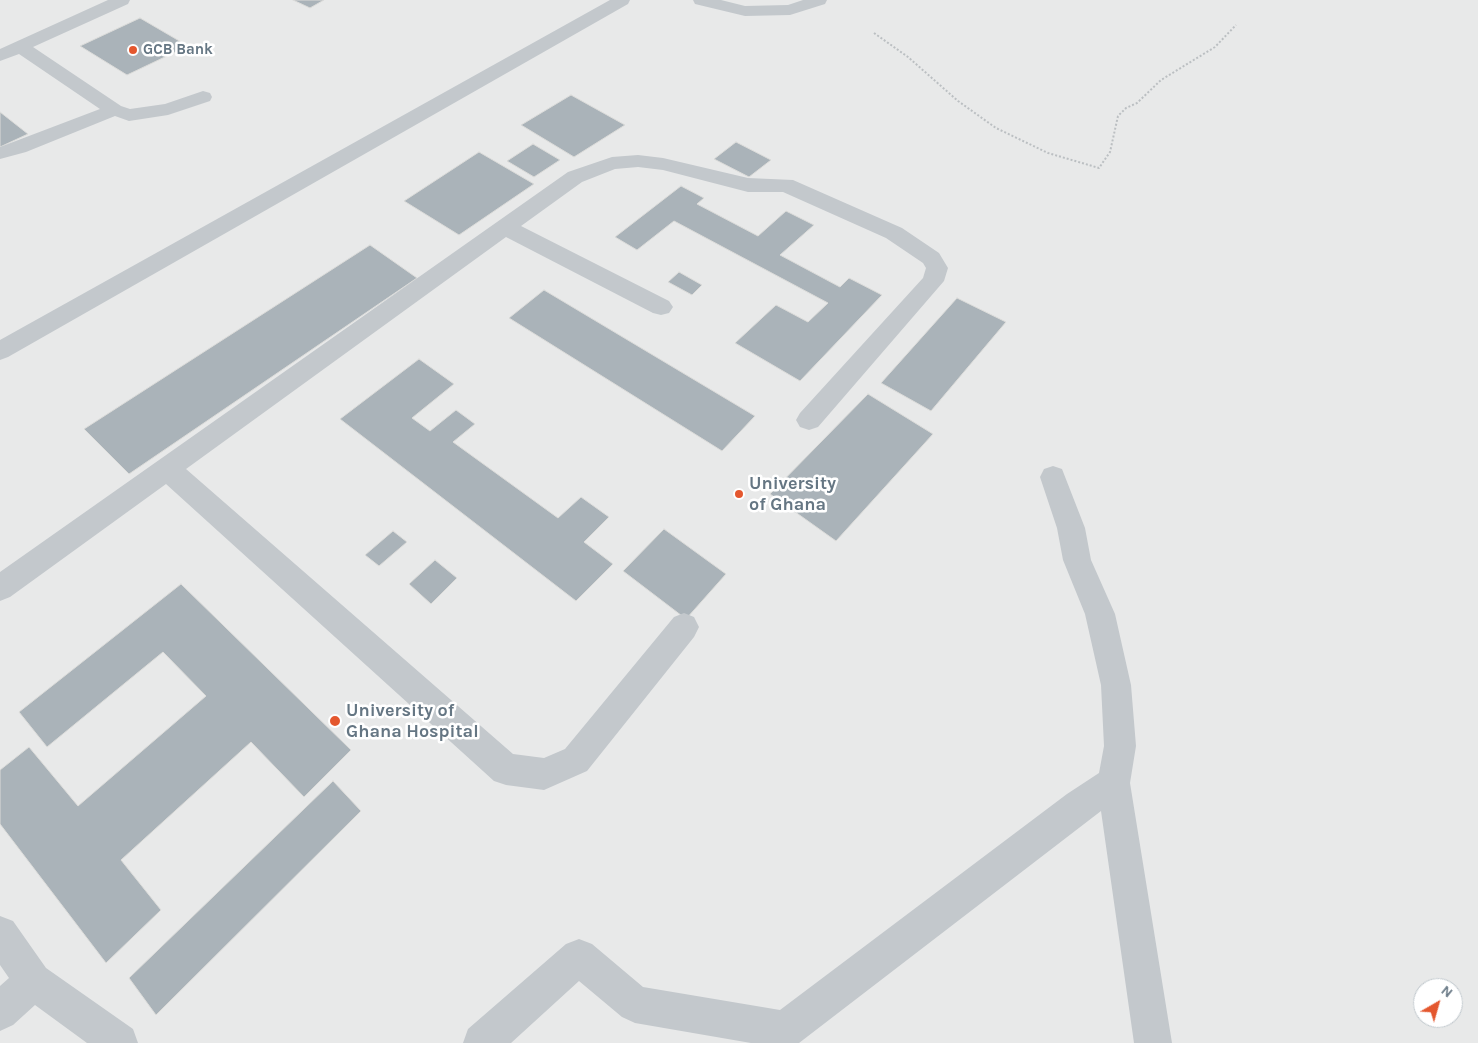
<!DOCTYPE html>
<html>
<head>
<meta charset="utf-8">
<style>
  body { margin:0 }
  #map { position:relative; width:1478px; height:1043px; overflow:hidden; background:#fafaf8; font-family:Karla,sans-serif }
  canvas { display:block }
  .north { position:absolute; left:1413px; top:978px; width:50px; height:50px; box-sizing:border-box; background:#fff; border:1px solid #c1c8cd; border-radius:50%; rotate:38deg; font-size:14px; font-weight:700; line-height:20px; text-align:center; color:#657683 }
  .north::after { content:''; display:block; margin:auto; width:18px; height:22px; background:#e4572e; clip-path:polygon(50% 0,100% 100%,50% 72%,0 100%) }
</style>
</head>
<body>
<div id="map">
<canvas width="1478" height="1043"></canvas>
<div class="north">N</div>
</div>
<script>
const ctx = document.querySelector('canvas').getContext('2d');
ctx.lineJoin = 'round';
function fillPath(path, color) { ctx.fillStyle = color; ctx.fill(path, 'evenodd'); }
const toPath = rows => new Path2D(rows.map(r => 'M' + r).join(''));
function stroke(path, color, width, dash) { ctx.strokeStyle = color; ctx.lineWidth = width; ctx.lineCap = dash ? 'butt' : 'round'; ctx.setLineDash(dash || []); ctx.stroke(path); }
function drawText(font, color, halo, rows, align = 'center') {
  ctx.font = font + ' Karla,sans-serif'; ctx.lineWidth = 5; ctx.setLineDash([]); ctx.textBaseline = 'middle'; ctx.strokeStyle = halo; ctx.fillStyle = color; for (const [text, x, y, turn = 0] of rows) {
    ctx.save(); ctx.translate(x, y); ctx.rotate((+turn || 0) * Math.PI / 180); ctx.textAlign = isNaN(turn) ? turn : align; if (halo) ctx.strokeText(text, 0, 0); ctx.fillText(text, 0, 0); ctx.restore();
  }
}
const built = toPath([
  [0,0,1478,0,1478,1043,0,1043],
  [1423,988,1453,988,1453,1018,1423,1018]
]);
const building = toPath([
  [293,0,324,0,310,8,293,0],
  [140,18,188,46,127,75,80,46,140,18],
  [571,95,625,125,574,157,521,125,571,95],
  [0,112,28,134,0,147,0,112],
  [736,142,771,160,749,177,714,159,736,142],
  [533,144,560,160,534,177,507,161,533,144],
  [479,152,534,184,459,235,404,201,479,152],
  [681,186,704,198,697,204,758,236,786,211,814,225,780,255,840,287,849,278,882,295,800,381,735,343,776,305,808,322,828,303,674,221,637,250,615,237,681,186],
  [370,245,417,278,129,474,84,429,370,245],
  [679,272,702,285,692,295,668,282,679,272],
  [544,290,755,416,722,451,509,318,544,290],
  [957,298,1006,322,931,411,881,383,957,298],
  [419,359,454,384,412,418,430,431,456,410,475,424,453,442,558,518,581,497,609,517,584,542,613,564,576,601,340,419,419,359],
  [868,394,933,434,836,541,770,494,868,394],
  [664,529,726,574,686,619,623,571,664,529],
  [393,531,407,542,379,566,365,555,393,531],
  [435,560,457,578,431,604,409,584,435,560],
  [181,584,351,750,304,797,251,742,121,860,161,910,106,963,0,824,0,770,29,747,78,806,206,696,163,652,47,747,19,712,181,584],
  [333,781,361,811,156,1015,129,978,333,781]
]);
const path = toPath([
  [874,33,908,57,958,101,996,128,1048,153,1099,168,1110,152,1118,116,1126,108,1137,103,1161,80,1215,47,1236,25]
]);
const minor = toPath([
  [108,0,130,0,128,4,33,47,121,106,130,109,165,104,203,91,210,93,212,97,210,101,168,115,129,121,115,116,26,152,0,159,0,147,100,109,19,54,0,61,0,49,108,0],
  [610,0,630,0,628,4,8,357,0,360,0,340,610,0],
  [693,0,721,0,745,6,788,5,803,0,827,0,825,4,790,15,745,16,695,4,693,0],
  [638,155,663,158,748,178,793,180,902,228,939,253,948,268,944,281,818,427,809,430,800,427,796,420,800,413,923,278,926,268,923,263,886,238,783,192,748,192,663,170,638,167,615,169,582,182,521,226,669,301,673,307,669,313,661,315,653,313,506,237,186,469,513,754,544,758,565,749,674,617,684,613,694,617,699,627,694,637,587,771,544,790,506,785,494,781,166,484,10,597,0,601,0,572,568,172,612,157,638,155],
  [1053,466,1062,469,1085,528,1091,560,1115,614,1131,685,1136,746,1130,783,1172,1043,1134,1043,1101,811,799,1043,751,1043,635,1023,622,1017,579,981,511,1043,463,1043,468,1029,566,944,579,939,592,944,643,987,780,1010,1067,794,1099,773,1104,746,1101,685,1085,614,1063,560,1057,528,1040,477,1044,469,1053,466],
  [0,916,13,921,46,968,133,1029,138,1043,87,1043,35,1005,13,1025,0,1031,0,986,9,978,0,965,0,916]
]);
const markers = [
  [133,50,5,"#e4572e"],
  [739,494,5,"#e4572e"],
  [335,721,6,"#e4572e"]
];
const farPoinames = [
  ["GCB Bank",143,50]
];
const poiNames = [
  ["University",749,484],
  ["of Ghana",749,505],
  ["University of",346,711],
  ["Ghana Hospital",346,732]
];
fillPath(built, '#e8e9e9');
fillPath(building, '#aab3b9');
stroke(building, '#dcdcda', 1);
stroke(path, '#bbbfc2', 2, [2, 2]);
fillPath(minor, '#c3c8cc');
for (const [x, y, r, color] of markers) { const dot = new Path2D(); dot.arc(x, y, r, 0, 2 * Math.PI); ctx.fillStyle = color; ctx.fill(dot); stroke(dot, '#fff', 2); }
drawText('bold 15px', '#657683', '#fff', farPoinames, 'left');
drawText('bold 18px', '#657683', '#fff', poiNames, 'left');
</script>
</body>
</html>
